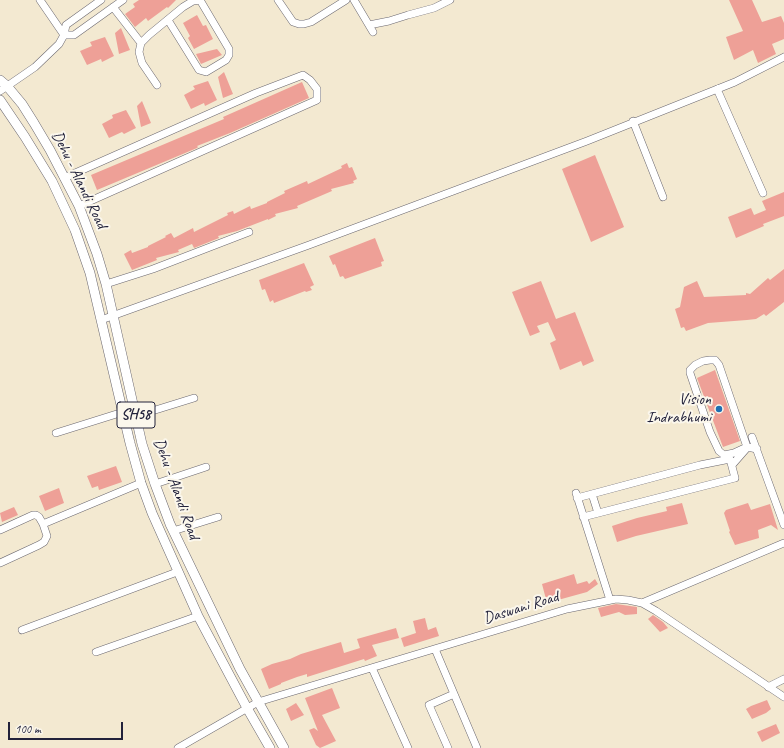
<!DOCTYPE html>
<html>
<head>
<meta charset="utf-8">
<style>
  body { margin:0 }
  #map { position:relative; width:784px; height:748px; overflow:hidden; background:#f3e9d1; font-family:Caveat,sans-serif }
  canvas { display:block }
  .scale { position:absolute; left:8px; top:722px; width:115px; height:18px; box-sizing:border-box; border:2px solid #22223b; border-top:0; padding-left:5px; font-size:12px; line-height:14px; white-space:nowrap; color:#22223b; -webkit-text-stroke:3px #fbf7ec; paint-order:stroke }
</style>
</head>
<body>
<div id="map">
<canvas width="784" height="748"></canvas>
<div class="scale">100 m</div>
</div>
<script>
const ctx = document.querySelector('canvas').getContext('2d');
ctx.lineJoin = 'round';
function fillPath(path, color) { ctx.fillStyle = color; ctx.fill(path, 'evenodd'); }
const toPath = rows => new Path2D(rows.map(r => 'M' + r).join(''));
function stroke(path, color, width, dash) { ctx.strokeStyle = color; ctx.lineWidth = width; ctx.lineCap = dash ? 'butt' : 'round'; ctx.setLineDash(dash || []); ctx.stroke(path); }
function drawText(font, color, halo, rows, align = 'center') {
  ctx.font = font + ' Caveat,sans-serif'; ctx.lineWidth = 4; ctx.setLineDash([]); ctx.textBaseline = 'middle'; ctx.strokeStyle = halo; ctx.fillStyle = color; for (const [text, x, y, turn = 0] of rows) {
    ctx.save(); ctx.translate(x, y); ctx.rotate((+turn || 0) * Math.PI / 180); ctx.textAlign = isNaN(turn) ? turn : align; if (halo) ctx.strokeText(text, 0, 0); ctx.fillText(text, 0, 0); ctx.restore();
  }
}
const building = toPath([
  [139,0,176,0,168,8,167,7,148,21,146,18,135,27,125,14,135,7,133,4],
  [729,0,752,0,762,22,781,16,784,23,784,39,772,44,776,54,758,63,753,50,734,60,726,37,743,31],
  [197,15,203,26,206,25,213,39,194,49,188,38,190,36,183,23],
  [121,28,130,50,119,54,115,33],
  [105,37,114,56,102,62,101,59,87,65,80,51,92,46,90,42],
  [217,49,222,55,201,64,196,54],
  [224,72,233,94,223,98,218,77],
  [208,81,217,100,205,106,204,103,191,109,184,95,195,89,193,86],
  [302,82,309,98,230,133,197,146,198,147,197,148,97,190,91,175,224,119,223,117],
  [142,101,151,123,141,127,137,106],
  [126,110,136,128,124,134,122,132,109,138,102,124,113,118,112,115],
  [595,155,624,227,591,242,562,169],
  [347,163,349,168,352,167,357,179,353,181,354,183,331,189,332,191,297,206,298,208,275,214,276,216,268,220,268,219,237,231,218,236,219,238,194,248,192,244,178,250,179,252,156,258,157,260,132,270,124,254,131,250,132,253,148,247,148,246,166,237,165,236,171,233,174,238,193,228,194,232,228,215,227,213,233,211,234,214,250,206,251,209,267,203,267,202,285,193,284,191,307,181,308,184,342,168,341,166],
  [784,192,784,216,763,224,764,226,736,238,728,217,751,208,754,215,766,210,762,201],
  [375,238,384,261,381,262,382,266,345,279,343,276,340,277,335,264,333,265,329,256],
  [304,263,314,285,310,287,312,290,306,292,305,291,274,303,273,300,270,302,265,289,262,290,259,280],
  [784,269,784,302,766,316,764,314,756,319,747,320,708,323,686,331,684,327,681,328,675,309,680,307,684,287,697,281,704,297,746,295,746,293,750,294,768,278,770,280],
  [541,281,556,319,575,312,594,361,583,366,581,361,560,370,550,343,556,340,548,322,537,326,540,332,530,336,512,292],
  [715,370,740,441,723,447,697,378],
  [116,466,122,482,99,490,98,486,92,488,87,476],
  [59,488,64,503,45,511,39,496],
  [682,503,688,524,636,536,617,542,612,526,637,518,667,511,666,507],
  [748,503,751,510,770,504,778,530,771,525,758,530,759,538,735,545,729,532,730,531,724,513,726,510],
  [14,507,18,515,2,522,0,513],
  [574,574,577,584,587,581,589,584,595,579,598,584,587,592,547,603,542,584],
  [616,604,637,607,637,614,625,615,619,612,601,617,598,608],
  [653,615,663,622,668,628,660,632,648,619],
  [425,618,428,630,436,627,439,636,404,647,401,638,416,633,413,621],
  [396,628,399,638,372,645,377,656,365,661,364,659,307,677,307,674,297,677,281,683,281,684,269,689,261,669,272,664,290,659,301,654,341,642,344,653,360,648,357,639],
  [332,688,340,708,322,715,336,741,320,748,316,745,309,730,314,728,318,731,305,698],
  [767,700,771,709,766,713,752,719,746,709,751,706],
  [296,703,304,715,291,721,286,709],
  [776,724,780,733,762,742,757,732]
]);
const minor = toPath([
  [40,0,64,35],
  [278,0,293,22,299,24,304,24,311,22,346,0],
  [354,0,373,32],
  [113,7,141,43],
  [369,25,389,21,408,15,434,8,450,0],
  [64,35,74,35,123,0],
  [157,85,142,63,139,52,141,43,149,35,183,7,193,1,200,0,229,49,229,55,226,60,206,72,199,70,168,20],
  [717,89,763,193],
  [0,91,35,67,59,44,64,35,66,25,101,0],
  [633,121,663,197],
  [64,178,256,93,303,75,310,80,317,89,317,100,79,206],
  [106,284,153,269,249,232],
  [101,320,309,245,587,141,735,82,784,57],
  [136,416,194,398],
  [56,433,123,412],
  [752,437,784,525],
  [747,447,719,365,715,360,710,360,703,361,695,365,690,370,690,373,710,432,719,451,724,455,734,453,747,447,757,449],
  [732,465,746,449],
  [155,484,206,467],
  [576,493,610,600],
  [592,494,598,513],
  [577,498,700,465,730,459,735,478,583,517],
  [43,524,141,483],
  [0,530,33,515,36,515,39,517,43,524,47,536,44,542,39,545,0,563],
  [173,531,218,517],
  [642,603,784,543],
  [22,630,177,572],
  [435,649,477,748],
  [96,652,198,616],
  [372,668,408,748],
  [768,687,784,679],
  [178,748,258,702,567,609,616,599,628,600,642,603,656,611,784,697],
  [448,748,429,705,454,694]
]);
const major = toPath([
  [0,80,7,86,22,104,34,123,50,150,79,206,97,254,106,284,142,444,155,484,170,524,240,669,284,748],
  [0,100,25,137,52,181,75,230,90,273,130,443,141,483,152,513,198,616,247,708,270,748]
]);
const markers = [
  [719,409,4,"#1f6fb2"]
];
const shields = [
  [136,415,38]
];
const shieldNames = [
  ["SH58",136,415]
];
const streetNames = [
  ["Dehu - Alandi Road",79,180,64],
  ["Dehu - Alandi Road",176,489,70],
  ["Daswani Road",521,608,-17]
];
const poiNames = [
  ["Vision",711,400],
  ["Indrabhumi",711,418]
];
fillPath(building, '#eea097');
stroke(minor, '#6b6870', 8);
stroke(major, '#6b6870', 10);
stroke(minor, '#fff', 7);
stroke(major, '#fff', 9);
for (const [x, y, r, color] of markers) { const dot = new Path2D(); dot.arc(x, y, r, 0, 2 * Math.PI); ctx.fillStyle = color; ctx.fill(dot); stroke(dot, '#fbf7ec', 1.5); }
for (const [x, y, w] of shields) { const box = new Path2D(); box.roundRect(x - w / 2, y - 13, w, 26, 3); ctx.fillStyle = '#fbf7ec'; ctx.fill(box); stroke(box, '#22223b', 1); }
drawText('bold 15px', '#22223b', null, shieldNames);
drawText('16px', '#22223b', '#fbf7ec', streetNames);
drawText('16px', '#22223b', '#fbf7ec', poiNames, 'right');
</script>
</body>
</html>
